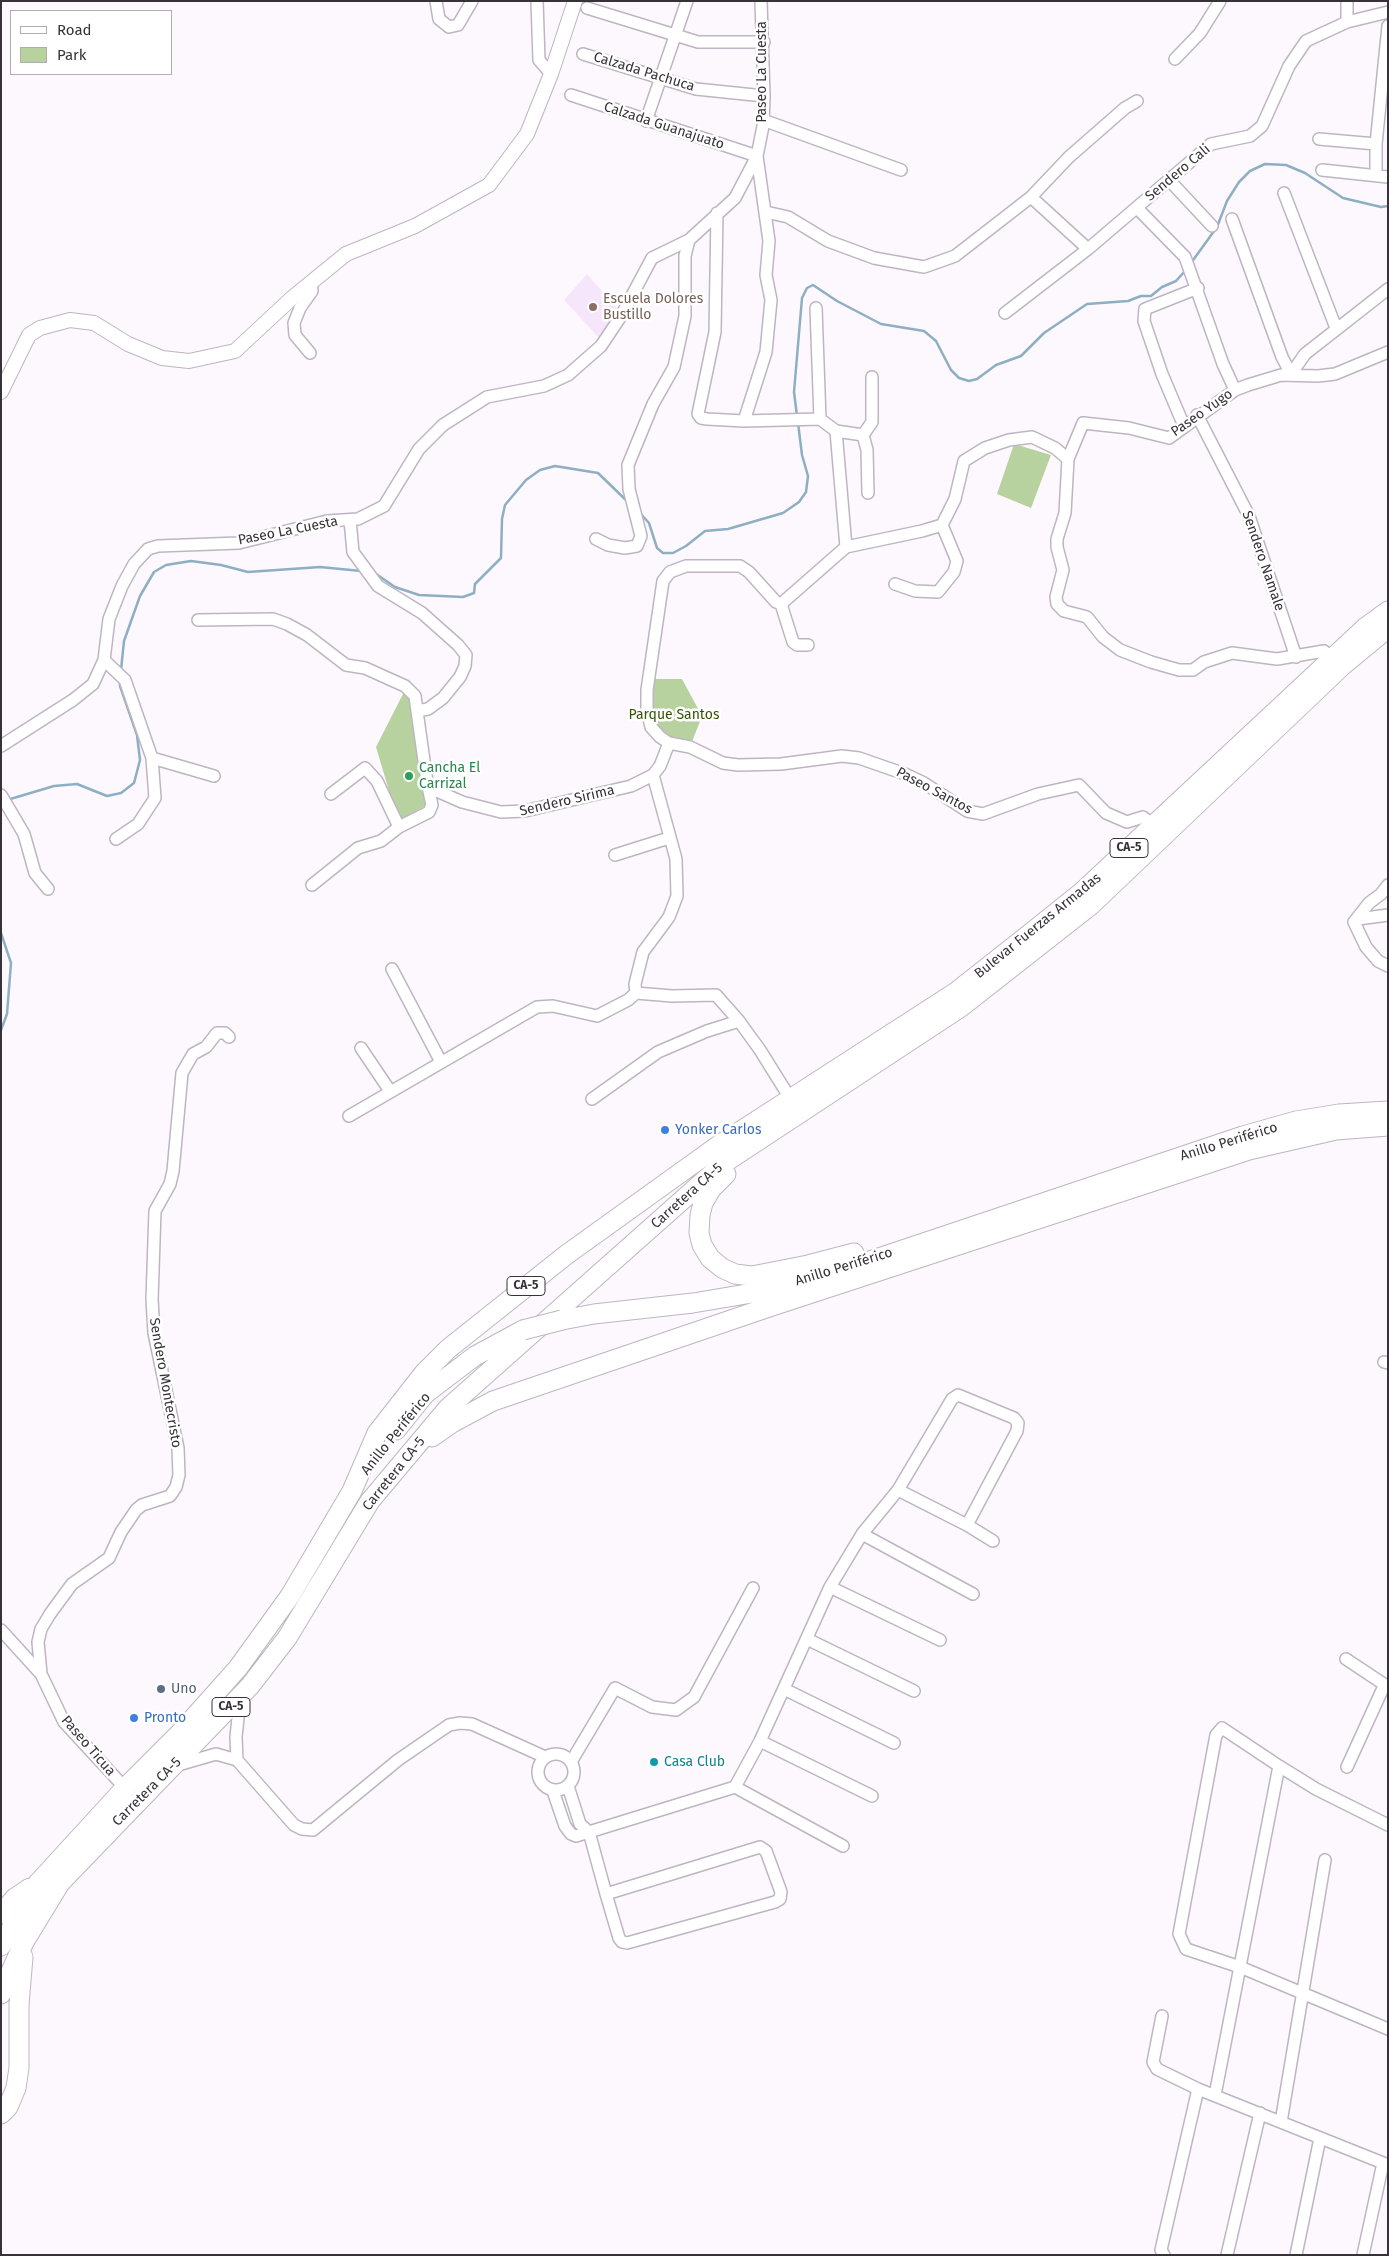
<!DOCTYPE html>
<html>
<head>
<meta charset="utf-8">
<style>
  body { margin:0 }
  #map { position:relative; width:1389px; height:2256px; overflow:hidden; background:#fcf8fd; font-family:"Fira Sans",sans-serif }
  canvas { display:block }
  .frame { position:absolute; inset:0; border:2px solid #363238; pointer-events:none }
  .legend { position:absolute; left:10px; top:10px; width:162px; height:65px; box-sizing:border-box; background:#fff; border:1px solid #afadaf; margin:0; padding:6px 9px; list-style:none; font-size:15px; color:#363238 }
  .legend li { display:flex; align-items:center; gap:10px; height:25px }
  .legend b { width:25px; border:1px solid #afadaf }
</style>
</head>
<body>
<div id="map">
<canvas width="1389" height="2256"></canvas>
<div class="frame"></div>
<ul class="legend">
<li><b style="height:6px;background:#fff"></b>Road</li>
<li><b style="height:14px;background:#b8d29f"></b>Park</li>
</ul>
</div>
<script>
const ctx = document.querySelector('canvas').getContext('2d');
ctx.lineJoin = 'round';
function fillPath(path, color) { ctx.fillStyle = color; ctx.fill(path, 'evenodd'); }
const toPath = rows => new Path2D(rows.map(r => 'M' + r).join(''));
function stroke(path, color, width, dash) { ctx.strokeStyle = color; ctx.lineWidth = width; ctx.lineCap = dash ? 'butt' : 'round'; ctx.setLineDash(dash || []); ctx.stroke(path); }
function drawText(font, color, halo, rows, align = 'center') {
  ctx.font = font + ' "Fira Sans",sans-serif'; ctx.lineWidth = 5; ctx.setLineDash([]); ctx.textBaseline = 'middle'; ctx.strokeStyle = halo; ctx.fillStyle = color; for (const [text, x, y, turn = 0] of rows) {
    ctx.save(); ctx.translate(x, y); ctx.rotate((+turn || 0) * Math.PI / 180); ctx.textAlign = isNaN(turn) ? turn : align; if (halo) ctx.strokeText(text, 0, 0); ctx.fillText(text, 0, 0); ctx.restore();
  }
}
const built = toPath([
  [587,274,622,314,600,339,564,300]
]);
const green = toPath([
  [1014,444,1051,455,1031,508,997,494],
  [649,679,682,679,702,716,690,747,681,747,651,727],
  [404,692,410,700,432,802,398,821,376,747]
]);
const stream = toPath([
  [1191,263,1217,227,1227,201,1239,182,1250,171,1265,164,1286,165,1305,173,1343,198,1381,207,1388,206],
  [797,416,794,392,802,298,807,288,813,285,837,301,881,324,924,331,936,341,951,370,959,378,969,381,977,379,996,365,1021,356,1044,333,1087,304,1128,301,1141,296,1151,296,1162,287,1176,281,1185,271],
  [639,512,649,523,657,548,663,553,673,553,686,546,705,531,728,529,783,513,799,502,806,492,808,476,802,455,798,423],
  [376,574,395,587,419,595,463,597,474,593,475,584,501,558,502,519,505,505,526,480,540,470,555,466,598,473,628,502],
  [121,670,124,641,140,596,154,572,166,565,191,561,221,565,248,572,320,567,361,571],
  [7,800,54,786,77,784,107,796,121,793,134,783,140,760,137,735,120,686,120,680],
  [1,933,11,963,7,1014,1,1030]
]);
const minor = toPath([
  [436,1,439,19,449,27,458,25,472,1],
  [537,1,539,60,551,74],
  [587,8,698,42,764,42],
  [1347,22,1347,1],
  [583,54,696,89,764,96],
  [1175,59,1200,33,1220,1],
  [571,95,757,156],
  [763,120,901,170],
  [646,121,687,1],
  [1319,139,1376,144],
  [1322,170,1388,177],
  [1376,176,1376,144,1388,26],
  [1170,181,1212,226],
  [1284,193,1336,328],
  [1031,197,1088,249],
  [1137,208,1185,257,1223,364,1235,390],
  [766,212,788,217,828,241,874,258,924,267,955,256,1031,197,1069,157,1125,108,1137,101],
  [717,213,715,332,698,414,701,418,707,419,744,421,820,419,836,431,846,547],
  [1232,219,1282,357,1291,374,1305,354,1388,289],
  [816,308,820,419],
  [1005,313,1088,249,1211,144,1250,136,1262,126,1289,66,1306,41,1347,22,1388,12],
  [310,353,295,335,294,323,300,308,312,291,311,282],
  [1197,415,1249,516,1296,657],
  [744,421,766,352,771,300,766,275,769,241,757,156],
  [1184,426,1162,374,1144,321,1145,309,1198,288],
  [836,431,863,435,867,450,868,493],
  [863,435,872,422,872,377],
  [1068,459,1055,448,1032,437,1009,440,985,448,964,461,955,499,942,525,922,531,846,547,781,604,776,602,749,572,740,566,686,566,670,572,663,581,647,690,647,710,651,727,660,737,669,743,690,747,723,763,738,765,781,764,842,756,859,758,905,774,924,783,967,811,983,814,1038,794,1079,785,1106,813,1127,822,1143,817,1153,825],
  [350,520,353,552,378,586,422,613,458,645,466,655,465,666,460,677,443,698,428,709,417,711,427,782,437,791,462,802,501,812,525,811,631,786,653,775,660,766,669,743],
  [596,539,608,545,625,548,637,546,641,536,629,489,628,465,653,404,674,367,685,316,685,256,689,240],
  [895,584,915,591,938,592,954,572,957,561,942,525],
  [781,604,793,642,797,645,808,645],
  [198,620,273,619,287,624,307,635,346,665,365,668,405,686,415,696,417,711],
  [1333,658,1324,651,1277,659,1232,653,1204,662,1193,670,1179,670,1151,662,1120,650,1103,637,1087,617,1064,611,1057,604,1056,597,1063,570,1057,547,1057,539,1065,513,1068,459,1083,423,1129,428,1169,438,1235,390,1248,385,1281,375,1318,376,1335,374,1388,352],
  [104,660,125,680,152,758,155,798,138,824,116,839],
  [1,746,73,700,93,684,104,660,109,619,122,586,134,564,148,549,158,546,239,543,327,521,358,519,384,506,419,449,443,425,487,397,544,386,568,375,601,346,621,316,652,258,689,240,735,198,757,156,763,126,764,96,761,1],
  [152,758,214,776],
  [331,794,365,768,377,781,399,827,429,812,432,805,427,782],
  [1,795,24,834,35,873,48,889],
  [615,855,669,838],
  [312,885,358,848,381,841,399,827],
  [1354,922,1366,947,1378,961,1388,966],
  [1354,922,1369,903,1381,894,1388,885],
  [1354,922,1358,919,1388,915],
  [392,969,441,1062],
  [636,993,635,984,643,952,669,917,677,896,676,859,653,775],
  [636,993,672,996,716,995,739,1021,760,1050,790,1098],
  [361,1048,390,1091],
  [592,1099,658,1052,707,1031,739,1021],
  [349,1116,537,1007,553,1006,597,1016,628,1000,636,993],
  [1384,1362,1388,1363],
  [898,1490,967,1525,993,1541],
  [862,1534,973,1594],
  [830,1587,940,1640],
  [1,1630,41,1674,64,1722,125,1788],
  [807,1639,914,1691],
  [1346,1659,1388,1687],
  [41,1674,38,1642,41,1629,50,1614,72,1584,109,1558,121,1532,136,1510,142,1505,170,1496,176,1487,179,1475,178,1448,154,1333,152,1299,155,1211,170,1184,173,1171,182,1073,193,1054,206,1047,217,1033,225,1033,229,1037],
  [784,1689,894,1743],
  [760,1741,872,1796],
  '538 1772a18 18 0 1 1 36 0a18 18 0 1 1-36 0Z',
  [237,1760,236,1737,240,1698],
  [571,1762,615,1688,652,1707,676,1710,694,1697,753,1588],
  [178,1765,216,1754,237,1760,294,1825,302,1829,313,1830,398,1760,449,1725,460,1723,472,1724,545,1757],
  [1279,1766,1222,1728,1216,1735,1179,1934,1186,1949,1240,1967,1388,2029],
  [1347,1767,1384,1686],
  [568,1786,580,1824,589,1832,606,1894,619,1938,622,1942,627,1943,775,1902,780,1899,781,1892,766,1851,760,1847,606,1894],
  [735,1787,843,1846],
  [553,1791,565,1826,571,1834,576,1836,735,1787,760,1741,830,1587,862,1534,898,1490,952,1399,958,1395,1014,1418,1018,1423,1017,1431,967,1525],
  [1162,2016,1153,2062,1157,2069,1198,2089,1388,2165],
  [1215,2095,1279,1766,1316,1789,1388,1825],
  [1281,2122,1325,1860],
  [1164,2255,1161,2250,1198,2089],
  [1227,2255,1260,2113],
  [1296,2255,1320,2138],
  [1363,2255,1383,2163]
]);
const tertiary = toPath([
  [1,392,29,335,40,328,70,320,94,323,128,344,162,358,189,361,235,351,292,298,346,254,415,226,489,185,527,134,551,74,575,1]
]);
const trunk = toPath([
  [726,1174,711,1189,703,1203,700,1215,699,1233,702,1245,710,1258,722,1268,735,1274,752,1276,808,1265,854,1253],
  [562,1320,594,1314,693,1303,770,1290,831,1274,1243,1136,1296,1121,1339,1114,1388,1111],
  [396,1430,425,1394,475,1356,523,1330],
  [432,1437,452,1423,493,1401,772,1306,1249,1150,1336,1130,1388,1126],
  [1,1914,15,1898,30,1888],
  [1,1946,38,1883,125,1788,179,1734,238,1668,290,1596,352,1491,377,1433,424,1373,448,1349,566,1255,719,1145,956,992,1022,940,1082,892,1366,627,1388,611],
  [1,1994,24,1942,60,1883,250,1686,287,1638,370,1501,448,1408,724,1163,961,1007,1091,905,1342,666,1388,628],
  [1,2114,8,2107,16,2088,19,2068,19,2005,23,1957]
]);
const trunkBridge = toPath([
  [523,1330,562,1320]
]);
const markers = [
  [593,307,5,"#8d6e63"],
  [409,776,5,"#2e9e5b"],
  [665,1130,5,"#3f7fe0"],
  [161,1689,5,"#5c6f8a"],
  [134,1718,5,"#3f7fe0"],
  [654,1762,5,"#0f9aa8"]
];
const shields = [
  [1129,848,38],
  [526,1286,38],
  [231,1707,38]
];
const shieldNames = [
  ["CA-5",1129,848],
  ["CA-5",526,1286],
  ["CA-5",231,1707]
];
const streetNames = [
  ["Calzada Pachuca",644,72,17],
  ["Paseo La Cuesta",762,72,-90],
  ["Calzada Guanajuato",664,126,18],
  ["Sendero Cali",1178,173,-40],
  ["Paseo Yugo",1202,413,-35],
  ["Paseo La Cuesta",288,531,-11],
  ["Sendero Namale",1263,561,71],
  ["Paseo Santos",934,791,28],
  ["Sendero Sirima",567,801,-13],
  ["Bulevar Fuerzas Armadas",1038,926,-39],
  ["Anillo Periférico",1229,1142,-17],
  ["Carretera CA-5",687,1196,-42],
  ["Anillo Periférico",844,1267,-17],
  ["Sendero Montecristo",165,1383,80],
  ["Anillo Periférico",396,1434,-51],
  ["Carretera CA-5",394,1474,-51],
  ["Paseo Ticua",88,1746,49],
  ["Carretera CA-5",147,1792,-45]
];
const educationNames = [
  ["Escuela Dolores",603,299],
  ["Bustillo",603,315]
];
const parkNames = [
  ["Parque Santos",674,715]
];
const leisureNames = [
  ["Cancha El",419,768],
  ["Carrizal",419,784]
];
const shopNames = [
  ["Yonker Carlos",675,1130],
  ["Pronto",144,1718]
];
const serviceNames = [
  ["Uno",171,1689]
];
const cultureNames = [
  ["Casa Club",664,1762]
];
fillPath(built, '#f5e6fb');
fillPath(green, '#b8d29f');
stroke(stream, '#8eafc3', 2.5);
stroke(minor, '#beb5c2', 14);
stroke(tertiary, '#beb5c2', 16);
stroke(trunk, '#beb5c2', 21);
stroke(minor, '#fff', 11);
stroke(tertiary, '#fff', 14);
stroke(trunk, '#fff', 19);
stroke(trunkBridge, '#beb5c2', 21, []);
stroke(trunkBridge, '#fff', 19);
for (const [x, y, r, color] of markers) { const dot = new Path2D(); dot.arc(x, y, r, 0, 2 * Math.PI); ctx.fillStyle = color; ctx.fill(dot); stroke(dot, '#fff', 2); }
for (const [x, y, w] of shields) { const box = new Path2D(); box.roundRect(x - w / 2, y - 9.5, w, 19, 4); ctx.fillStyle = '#fff'; ctx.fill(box); stroke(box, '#363238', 1); }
drawText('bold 12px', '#363238', null, shieldNames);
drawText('14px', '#363238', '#fff', streetNames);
drawText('14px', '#785e54', '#fff', educationNames, 'left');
drawText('14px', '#355405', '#fff', parkNames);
drawText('14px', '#27864d', '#fff', leisureNames, 'left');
drawText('14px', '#366cbe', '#fff', shopNames, 'left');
drawText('14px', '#4e5e75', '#fff', serviceNames, 'left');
drawText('14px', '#0d838f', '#fff', cultureNames, 'left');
</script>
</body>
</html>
